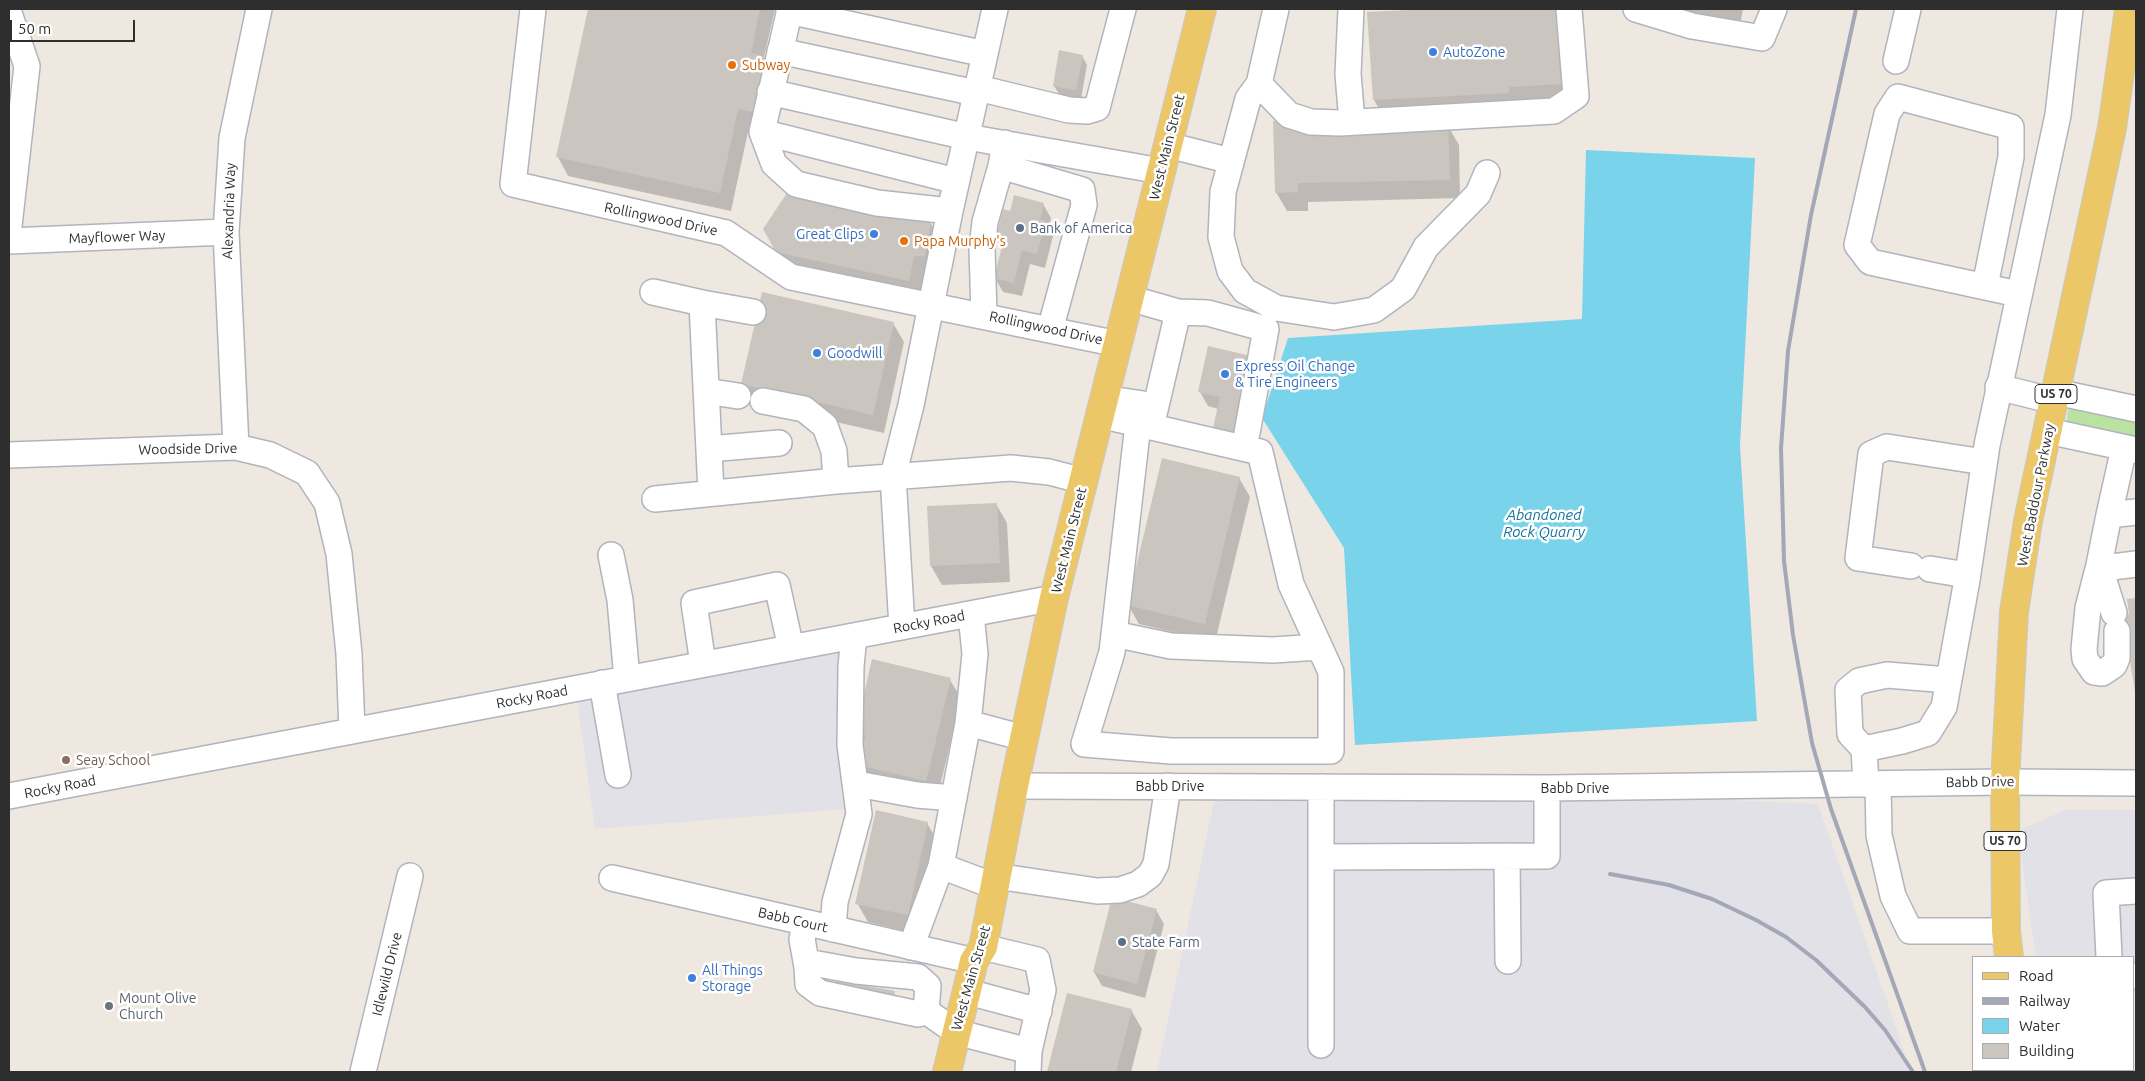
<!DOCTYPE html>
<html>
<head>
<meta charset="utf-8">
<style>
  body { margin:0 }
  #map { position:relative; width:2145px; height:1081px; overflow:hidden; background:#eee8e1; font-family:Ubuntu,sans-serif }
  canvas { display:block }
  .frame { position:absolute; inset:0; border:10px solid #2e2e2e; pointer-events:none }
  .legend { position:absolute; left:1972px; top:956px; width:162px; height:115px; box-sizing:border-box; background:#fff; border:1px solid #ababab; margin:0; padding:6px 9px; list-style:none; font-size:15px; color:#2e2e2e }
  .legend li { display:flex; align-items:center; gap:10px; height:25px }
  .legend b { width:25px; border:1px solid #ababab }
  .scale { position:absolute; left:10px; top:20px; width:125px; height:22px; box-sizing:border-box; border:2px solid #2e2e2e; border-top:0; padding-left:6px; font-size:15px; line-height:18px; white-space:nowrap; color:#2e2e2e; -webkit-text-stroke:4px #fff; paint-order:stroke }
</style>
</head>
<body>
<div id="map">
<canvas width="2145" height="1081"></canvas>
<div class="frame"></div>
<ul class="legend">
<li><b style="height:6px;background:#ecc768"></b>Road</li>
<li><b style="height:6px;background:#a3a7b7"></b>Railway</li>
<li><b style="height:14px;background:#79d3eb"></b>Water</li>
<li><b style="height:14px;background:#cac6bf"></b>Building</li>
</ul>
<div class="scale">50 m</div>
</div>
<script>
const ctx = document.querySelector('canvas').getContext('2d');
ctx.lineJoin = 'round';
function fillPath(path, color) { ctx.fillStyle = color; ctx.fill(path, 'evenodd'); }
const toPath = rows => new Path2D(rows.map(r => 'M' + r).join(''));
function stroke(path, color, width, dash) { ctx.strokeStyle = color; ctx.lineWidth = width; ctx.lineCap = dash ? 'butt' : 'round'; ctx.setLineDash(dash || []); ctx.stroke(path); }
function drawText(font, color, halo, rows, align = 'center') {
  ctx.font = font + ' Ubuntu,sans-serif'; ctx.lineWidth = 5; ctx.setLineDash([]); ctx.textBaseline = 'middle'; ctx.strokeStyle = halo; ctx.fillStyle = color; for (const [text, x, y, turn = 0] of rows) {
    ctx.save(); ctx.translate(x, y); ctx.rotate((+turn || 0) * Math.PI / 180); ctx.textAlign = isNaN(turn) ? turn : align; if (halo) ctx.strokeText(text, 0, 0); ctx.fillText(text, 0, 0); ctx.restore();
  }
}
const industrial = toPath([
  [843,652,846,809,595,829,577,700],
  [1617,795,1818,804,1896,1027,1910,1072,1157,1072,1214,801],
  [2065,810,2136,810,2136,1072,2052,1072,2051,1070,2134,1070,2134,957,2036,957,2020,848,2024,828]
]);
const green = toPath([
  [2083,407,2136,419,2136,440,2070,424,2067,421,2068,410]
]);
const water = toPath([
  [1586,150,1755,158,1740,446,1757,721,1355,745,1344,548,1262,418,1288,338,1582,319]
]);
const shadow = toPath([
  [589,9,775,9,764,57,775,77,764,130,749,127,731,211,568,176,558,157],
  [1451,9,1559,9,1571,102,1385,119,1374,100,1369,13],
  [1667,9,1743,9,1740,25],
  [1082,56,1087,65,1081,99,1060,95,1054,86],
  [1275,122,1448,126,1459,145,1460,198,1308,202,1308,211,1287,211,1276,192],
  [1043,204,1051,218,1049,229,1053,236,1045,268,1030,264,1022,296,1003,292,995,278,1002,250,996,240,1011,212],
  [930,222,941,241,920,299,789,270,775,248],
  [893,323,904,342,884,433,753,403,742,384],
  [1250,357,1241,450,1218,409,1208,406,1200,392],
  [1239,478,1250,497,1215,642,1139,624,1128,605],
  [996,504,1007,523,1010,582,942,585,931,566],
  [2136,599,2136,692,2129,643,2132,642,2131,627,2126,628,2107,615,2131,623,2129,600],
  [950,680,961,698,937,799,871,783,860,764,864,747,856,732],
  [927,823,938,842,918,934,868,922,857,903],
  [1156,910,1164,924,1145,998,1102,986,1094,972],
  [1068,994,1131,1010,1142,1029,1131,1072,1049,1072]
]);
const building = toPath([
  [588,9,760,9,751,53,765,57,754,112,738,109,720,193,556,157],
  [1429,9,1557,9,1561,84,1509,87,1509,93,1373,100,1367,12],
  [1059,50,1083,55,1076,90,1053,86],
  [1296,120,1448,125,1450,180,1298,183,1298,192,1275,193,1273,121],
  [787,193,931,221,925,256,914,256,909,281,776,252,763,229],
  [1014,195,1044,203,1040,219,1046,221,1037,254,1022,250,1014,283,994,278,1003,242,995,240,1003,209,1010,211],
  [762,292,894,322,873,415,741,384],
  [1208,346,1251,356,1233,437,1212,432,1220,397,1198,392],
  [1162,458,1240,477,1205,624,1127,605],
  [997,503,1000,563,930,566,927,506],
  [2136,598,2136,692,2135,692,2127,642,2131,641,2128,623,2108,632,2106,614,2129,614,2127,599],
  [872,659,951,678,926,781,859,765,866,735,855,733],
  [876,810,928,822,908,915,855,904],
  [1112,897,1157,909,1137,984,1093,972],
  [836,980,895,991,893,1004,834,993],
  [1067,993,1132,1009,1116,1072,1047,1072]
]);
const minor = toPath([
  [533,9,513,184,726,233,791,277,1118,344],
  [790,9,762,132,774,164,796,184,877,203,950,211,995,9],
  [1276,9,1259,84,1289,115,1311,122,1340,123,1554,111,1576,96,1569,9],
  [1351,9,1348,74,1352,122],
  [1636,9,1692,26,1762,38,1774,9],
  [789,11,985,54],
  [9,13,27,66,9,226],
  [780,51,976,93],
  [1896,61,1908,9],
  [1259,84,1248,99,1223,192,1221,237,1230,271,1245,291,1276,308,1334,317,1374,310,1403,289,1426,247,1478,194,1487,173],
  [978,88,1069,110,1087,111,1097,108,1123,9],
  [770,92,967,137,1161,171],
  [762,132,956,181],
  [1005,143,1001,166,1082,190,1084,205,1050,330],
  [1168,145,1231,161],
  [9,241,226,232],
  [1985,286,2011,157,2011,127,1898,97,1887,114,1857,245,1870,262,2018,294],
  [653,292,702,303,711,493],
  [1129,298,1178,312,1151,427],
  [702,303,753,312],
  [1178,312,1208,313,1266,329,1247,433],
  [984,315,982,248,985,222,1001,166],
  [1998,387,2054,401],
  [706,391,738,396],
  [2056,392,2136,409],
  [1104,398,1156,406],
  [763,401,804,409,825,426,834,451,836,481],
  [1100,415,1260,452,1291,584,1331,672,1331,751,1171,751,1084,744,1112,652,1138,424],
  [2048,431,2136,450],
  [236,447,226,232,232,138,259,9],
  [2124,448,2109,515,2136,512],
  [709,449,779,443],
  [9,455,236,447,270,455,307,473,327,503,339,554,349,654,352,731],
  [655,499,836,481,1011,468,1049,472,1084,481],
  [2109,515,2099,565,2112,567,2136,564],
  [611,555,620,600,627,679],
  [2099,565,2088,608,2084,649,2085,659,2094,672,2102,673,2114,665,2117,658,2117,631],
  [2099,565,2114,613],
  [1911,566,1858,558,1871,454,1887,447,1984,462],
  [1930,569,1967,575],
  [902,627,893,476,911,405,950,211],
  [1114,634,1171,646,1273,650,1319,647],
  [703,664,694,603,777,585,791,648],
  [602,683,618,775],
  [968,723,1024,738],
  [1864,749,1850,734,1848,690,1859,681,1887,675,1948,680],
  [857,784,917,795,954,798],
  [1866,784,1864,749,1902,741,1928,733,1944,707,1967,580,1987,445,2058,115,2070,9],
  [1878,784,1879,835,1893,896,1910,931,2006,931],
  [1014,786,1547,788,2005,782,2136,783],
  [1321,787,1321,1045],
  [9,796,1054,598],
  [1507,856,1508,961],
  [1321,857,1547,856,1547,788],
  [941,866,994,886],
  [996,876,1097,891,1120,890,1138,884,1150,875,1156,864,1168,786],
  [612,878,974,961],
  [806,923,802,939,807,967],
  [833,929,835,902,859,814,850,745,851,666,854,636],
  [911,947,941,866,968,723,975,654,971,614],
  [2109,957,2106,893,2136,891],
  [818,964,856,971,918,977,928,986,926,1011,918,1014,820,993,808,984,807,967,818,964],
  [2134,976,2136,976],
  [968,992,1039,1011],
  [926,1011,956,1032,1029,1051,1043,990,1037,960,983,947],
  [2114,1070,2114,1072],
  [363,1072,410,876],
  [1028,1072,1029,1051]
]);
const major = toPath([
  [2009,957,2006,931,2005,782,2014,612,2028,521,2112,128,2129,9],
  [2025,1070,2025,1072],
  [947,1072,974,961,983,947,1014,786,1054,598,1202,9]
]);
const rail = toPath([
  [1856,9,1811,215,1788,351,1781,448,1784,561,1793,635,1812,743,1831,809,1925,1072],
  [1610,874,1669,885,1712,899,1756,920,1786,937,1816,960,1865,1007,1885,1030,1913,1072]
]);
const markers = [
  [1433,52,5,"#3f7fe0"],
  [732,65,5,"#e8710a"],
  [1020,228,5,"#5c6f8a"],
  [874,234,5,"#3f7fe0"],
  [904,241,5,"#e8710a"],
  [817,353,5,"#3f7fe0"],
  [1225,374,5,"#3f7fe0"],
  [66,760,5,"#8d6e63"],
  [1122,942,5,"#5c6f8a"],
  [692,978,5,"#3f7fe0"],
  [109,1006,5,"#6b7280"]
];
const shields = [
  [2056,394,42],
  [2005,841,42]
];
const shieldNames = [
  ["US 70",2056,394],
  ["US 70",2005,841]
];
const shopNames = [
  ["AutoZone",1443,52],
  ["Great Clips",864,234,"right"],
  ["Goodwill",827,353],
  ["Express Oil Change",1235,366],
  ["& Tire Engineers",1235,382],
  ["All Things",702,970],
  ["Storage",702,986]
];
const foodNames = [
  ["Subway",742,65],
  ["Papa Murphy's",914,241]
];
const streetNames = [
  ["West Main Street",1167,147,-76],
  ["Alexandria Way",229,211,-88],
  ["Rollingwood Drive",661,219,12],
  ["Mayflower Way",117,237,-2],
  ["Rollingwood Drive",1046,328,12],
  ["Woodside Drive",188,449,-1],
  ["West Baddour Parkway",2036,495,-79],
  ["West Main Street",1069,540,-76],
  ["Rocky Road",929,622,-11],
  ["Rocky Road",532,697,-11],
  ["Babb Drive",1980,782,-1],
  ["Babb Drive",1170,786],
  ["Rocky Road",60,787,-11],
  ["Babb Drive",1575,788],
  ["Babb Court",793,920,13],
  ["Idlewild Drive",387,974,-76],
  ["West Main Street",971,978,-74]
];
const serviceNames = [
  ["Bank of America",1030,228],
  ["State Farm",1132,942]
];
const educationNames = [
  ["Seay School",76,760]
];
const worshipNames = [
  ["Mount Olive",119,998],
  ["Church",119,1014]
];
const waterNames = [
  ["Abandoned",1544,515],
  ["Rock Quarry",1544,532]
];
fillPath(industrial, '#e2e1e7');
fillPath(green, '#bae2a0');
fillPath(water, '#79d3eb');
fillPath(shadow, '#0003');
fillPath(building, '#cac6bf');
stroke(minor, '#b1b4bd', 28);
stroke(major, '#c9c9c9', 30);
stroke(minor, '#fff', 25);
stroke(major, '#ecc768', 28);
stroke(rail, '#a3a7b7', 4);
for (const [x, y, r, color] of markers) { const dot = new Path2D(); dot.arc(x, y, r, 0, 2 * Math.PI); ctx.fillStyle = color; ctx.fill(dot); stroke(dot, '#fff', 2); }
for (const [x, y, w] of shields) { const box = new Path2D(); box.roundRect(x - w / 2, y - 9.5, w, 19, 4); ctx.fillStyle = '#fff'; ctx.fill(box); stroke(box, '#2e2e2e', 1); }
drawText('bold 12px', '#2e2e2e', null, shieldNames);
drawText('14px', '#366cbe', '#fff', shopNames, 'left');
drawText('14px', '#c56008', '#fff', foodNames, 'left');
drawText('14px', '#2e2e2e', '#fff', streetNames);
drawText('14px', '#4e5e75', '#fff', serviceNames, 'left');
drawText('14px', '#785e54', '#fff', educationNames, 'left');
drawText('14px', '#5b616d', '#fff', worshipNames, 'left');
drawText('italic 15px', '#13749c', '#fff', waterNames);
</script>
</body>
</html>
